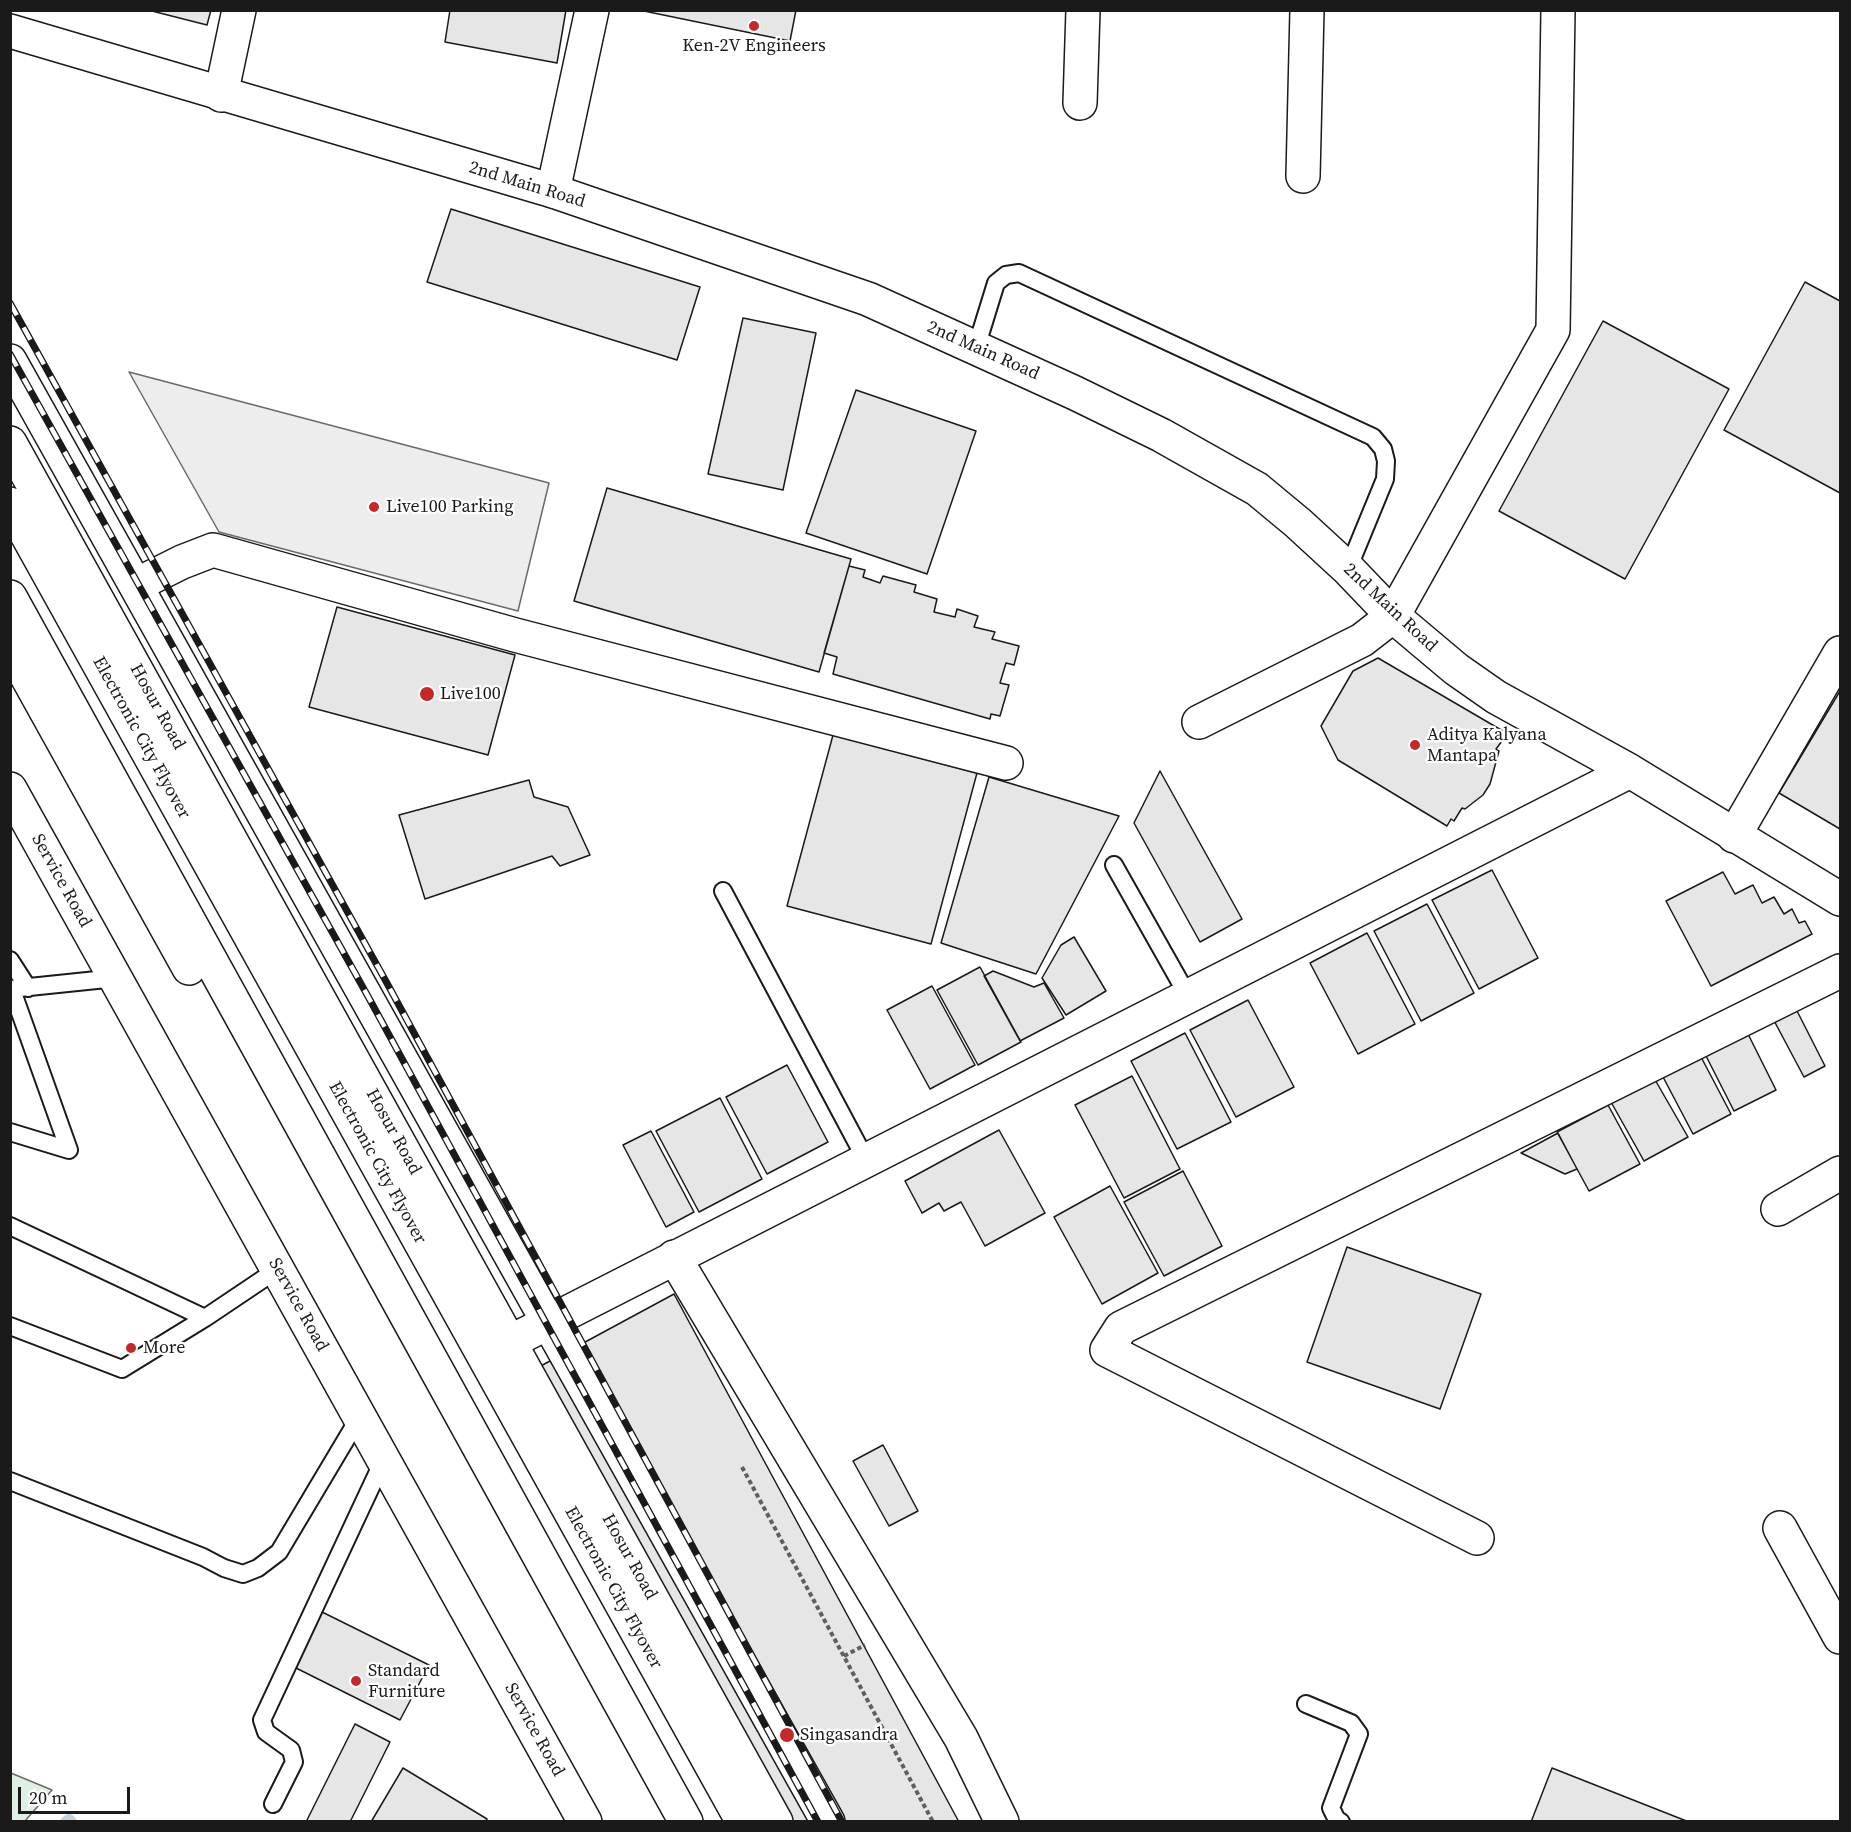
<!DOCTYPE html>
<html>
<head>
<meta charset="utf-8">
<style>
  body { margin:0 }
  #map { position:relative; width:1851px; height:1832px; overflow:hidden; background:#fff; font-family:"Source Serif 4",serif }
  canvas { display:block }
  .frame { position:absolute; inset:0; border:12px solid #1a1a1a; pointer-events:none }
  .scale { position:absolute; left:18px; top:1787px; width:112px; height:27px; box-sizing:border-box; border:3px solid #1a1a1a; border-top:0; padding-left:8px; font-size:18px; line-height:21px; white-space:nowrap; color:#1a1a1a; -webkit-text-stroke:4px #fff; paint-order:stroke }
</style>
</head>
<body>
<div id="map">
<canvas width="1851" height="1832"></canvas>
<div class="frame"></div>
<div class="scale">20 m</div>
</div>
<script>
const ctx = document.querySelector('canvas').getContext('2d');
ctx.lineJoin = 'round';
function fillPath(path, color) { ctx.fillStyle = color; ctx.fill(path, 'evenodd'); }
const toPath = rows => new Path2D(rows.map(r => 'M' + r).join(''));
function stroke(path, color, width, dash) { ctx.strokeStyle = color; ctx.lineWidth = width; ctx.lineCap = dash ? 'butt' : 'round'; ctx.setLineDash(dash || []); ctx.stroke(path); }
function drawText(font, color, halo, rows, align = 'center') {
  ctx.font = font + ' "Source Serif 4",serif'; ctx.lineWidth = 4.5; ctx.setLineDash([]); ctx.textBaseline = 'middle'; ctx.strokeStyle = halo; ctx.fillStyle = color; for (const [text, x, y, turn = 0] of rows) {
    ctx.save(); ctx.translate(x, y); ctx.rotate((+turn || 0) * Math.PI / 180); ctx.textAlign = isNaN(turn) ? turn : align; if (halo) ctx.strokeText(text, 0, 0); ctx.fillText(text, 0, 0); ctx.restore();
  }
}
const green = toPath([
  [11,1773,52,1790,25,1821,11,1821,11,1773]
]);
const parking = toPath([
  [129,372,549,483,518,611,219,532,129,372]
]);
const stream = toPath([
  [66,1822,69,1820,71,1822]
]);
const building = toPath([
  [148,10,211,10,207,25,148,10],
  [450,10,566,10,557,63,445,42,450,10],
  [639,10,796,10,790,41,639,10],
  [451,209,700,287,677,360,427,282,451,209],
  [1805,282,1840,301,1840,493,1724,430,1805,282],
  [743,318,816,333,783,490,708,474,743,318],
  [1603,321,1729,389,1625,579,1499,511,1603,321],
  [856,390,976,431,927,574,806,533,856,390],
  [607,488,851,559,819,672,574,601,607,488],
  [849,566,865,570,863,577,880,583,883,576,916,585,914,592,937,599,934,612,955,617,957,609,978,616,974,627,995,632,992,639,1019,646,1014,665,1006,663,1000,683,1009,685,1000,716,991,714,990,719,833,674,837,657,824,653,849,566],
  [337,607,515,655,488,755,309,707,337,607],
  [1378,658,1503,731,1499,739,1502,741,1496,749,1499,751,1490,784,1483,795,1465,809,1462,808,1454,821,1451,819,1447,826,1338,760,1321,726,1353,671,1378,658],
  [1840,691,1840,829,1779,793,1840,691],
  [833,735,977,773,931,944,787,906,833,735],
  [1160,771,1242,919,1200,942,1134,823,1160,771],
  [989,777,1119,816,1036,974,941,943,989,777],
  [529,780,534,797,568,807,590,855,560,866,552,856,425,899,399,815,529,780],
  [1492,870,1538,958,1479,989,1432,900,1492,870],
  [1723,872,1735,894,1753,885,1762,903,1774,897,1784,914,1792,909,1799,923,1805,921,1812,934,1711,986,1666,901,1723,872],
  [1427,904,1474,993,1421,1021,1374,931,1427,904],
  [1367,933,1415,1024,1358,1054,1310,963,1367,933],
  [1074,937,1106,991,1066,1015,1042,978,1061,945,1074,937],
  [980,967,1021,1042,978,1065,937,990,980,967],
  [993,971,1034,987,1044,983,1064,1018,1020,1041,984,976,993,971],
  [932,986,975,1065,930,1089,887,1010,932,986],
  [1248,1000,1294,1087,1236,1117,1190,1030,1248,1000],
  [1793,1003,1825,1066,1804,1077,1771,1015,1793,1003],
  [1746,1030,1776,1090,1734,1111,1704,1052,1746,1030],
  [1185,1033,1231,1122,1177,1149,1131,1061,1185,1033],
  [1700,1055,1731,1114,1693,1134,1662,1075,1700,1055],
  [787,1065,828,1142,767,1174,726,1097,787,1065],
  [1132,1076,1180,1169,1124,1198,1075,1105,1132,1076],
  [1654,1078,1688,1137,1644,1161,1611,1102,1654,1078],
  [720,1098,762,1179,699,1212,656,1131,720,1098],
  [1608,1105,1640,1164,1589,1191,1557,1132,1608,1105],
  [999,1130,1045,1213,985,1246,961,1202,944,1211,939,1203,922,1213,905,1181,999,1130],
  [651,1131,694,1212,666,1227,623,1145,651,1131],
  [1558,1133,1577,1169,1565,1174,1521,1153,1558,1133],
  [1183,1171,1222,1246,1164,1276,1124,1202,1183,1171],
  [1110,1186,1158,1273,1102,1304,1054,1217,1110,1186],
  [1347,1247,1481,1294,1440,1409,1307,1362,1347,1247],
  [674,1294,959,1822,782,1822,537,1368,674,1294],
  [883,1445,918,1511,889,1526,853,1461,883,1445],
  [316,1609,429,1665,400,1720,288,1664,316,1609],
  [355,1724,390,1742,350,1822,306,1822,355,1724],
  [403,1768,487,1819,486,1822,371,1822,403,1768],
  [1552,1768,1689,1822,1531,1822,1552,1768]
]);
const path = toPath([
  [742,1467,933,1822],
  [844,1656,865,1645]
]);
const lane = toPath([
  [976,348,996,283,1006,275,1019,273,1373,437,1383,449,1386,461,1385,479,1348,569],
  [1114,865,1188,996],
  [723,891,866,1160],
  [10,960,28,988],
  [10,989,116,978],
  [10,1132,69,1150,12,990],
  [10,1226,205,1318],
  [10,1326,122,1369,205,1318,278,1269],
  [10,1481,203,1557,224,1568,243,1574,258,1568,279,1552,360,1416],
  [1306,1704,1351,1723,1359,1734,1331,1808,1337,1820,1341,1822],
  [273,1804,294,1762,291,1750,266,1732,262,1720,384,1459]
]);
const street = toPath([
  [221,95,239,10],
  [1080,103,1083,10],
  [1303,176,1307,10],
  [553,191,592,10],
  [136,585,182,562,213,550,515,635,1006,763],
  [1199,722,1362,640,1393,616,1553,330,1558,10],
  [1734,836,1840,653],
  [1778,1209,1840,1173],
  [674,1257,961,1738,1002,1822],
  [1780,1528,1840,1637],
  [1477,1538,1107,1350,1121,1328,1840,971]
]);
const secondary = toPath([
  [10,31,553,191,868,299,1075,393,1161,435,1257,489,1298,523,1348,569,1393,616,1456,669,1496,697,1630,771,1840,899],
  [10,361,828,1822],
  [10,789,585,1822],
  [510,1342,1630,771]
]);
const highway = toPath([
  [10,443,776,1822],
  [10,504,743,1822],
  [10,597,686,1822],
  [10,646,189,968]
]);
const rail = toPath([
  [10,303,388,985,842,1822],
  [10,354,370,1000,818,1822]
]);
const markers = [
  [754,26,6,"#c62828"],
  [374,507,6,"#c62828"],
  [427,694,8,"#c62828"],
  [1415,745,6,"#c62828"],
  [131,1348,6,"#c62828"],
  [356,1681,6,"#c62828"],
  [787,1735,8,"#c62828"]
];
const poiNames = [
  ["Ken-2V Engineers",754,46,"center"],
  ["Live100 Parking",386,507],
  ["Live100",440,694],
  ["Aditya Kalyana",1427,735],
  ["Mantapa",1427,756],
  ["More",143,1348],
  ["Standard",368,1671],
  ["Furniture",368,1692],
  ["Singasandra",800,1735]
];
const streetNames = [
  ["2nd Main Road",527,185,17],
  ["2nd Main Road",983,351,24],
  ["2nd Main Road",1390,608,43],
  ["Hosur Road",157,707,61],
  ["Electronic City Flyover",141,738,61],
  ["Service Road",61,881,61],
  ["Hosur Road",393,1132,61],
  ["Electronic City Flyover",377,1163,61],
  ["Service Road",298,1305,61],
  ["Hosur Road",629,1557,61],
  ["Electronic City Flyover",613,1588,61],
  ["Service Road",534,1730,61]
];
fillPath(green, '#e0efe3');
stroke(green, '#6a6a6a', 1.5);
fillPath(parking, '#ededed');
stroke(parking, '#6a6a6a', 1.5);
stroke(stream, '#c6d2dc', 12);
fillPath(building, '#e6e6e6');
stroke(building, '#1a1a1a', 1.5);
stroke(lane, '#1a1a1a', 20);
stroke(street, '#1a1a1a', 36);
stroke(secondary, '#1a1a1a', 36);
stroke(highway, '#1a1a1a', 36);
stroke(path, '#5f5f5f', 4, [4.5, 3]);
stroke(lane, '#fff', 16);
stroke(street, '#fff', 33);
stroke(secondary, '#fff', 33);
stroke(highway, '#fff', 33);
stroke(rail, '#1a1a1a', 7);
stroke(rail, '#fff', 4.5, [14]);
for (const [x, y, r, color] of markers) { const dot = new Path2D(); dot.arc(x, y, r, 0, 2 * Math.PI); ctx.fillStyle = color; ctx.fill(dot); stroke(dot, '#fff', 2); }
drawText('18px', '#1a1a1a', '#fff', poiNames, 'left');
drawText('18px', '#1a1a1a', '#fff', streetNames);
</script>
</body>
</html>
